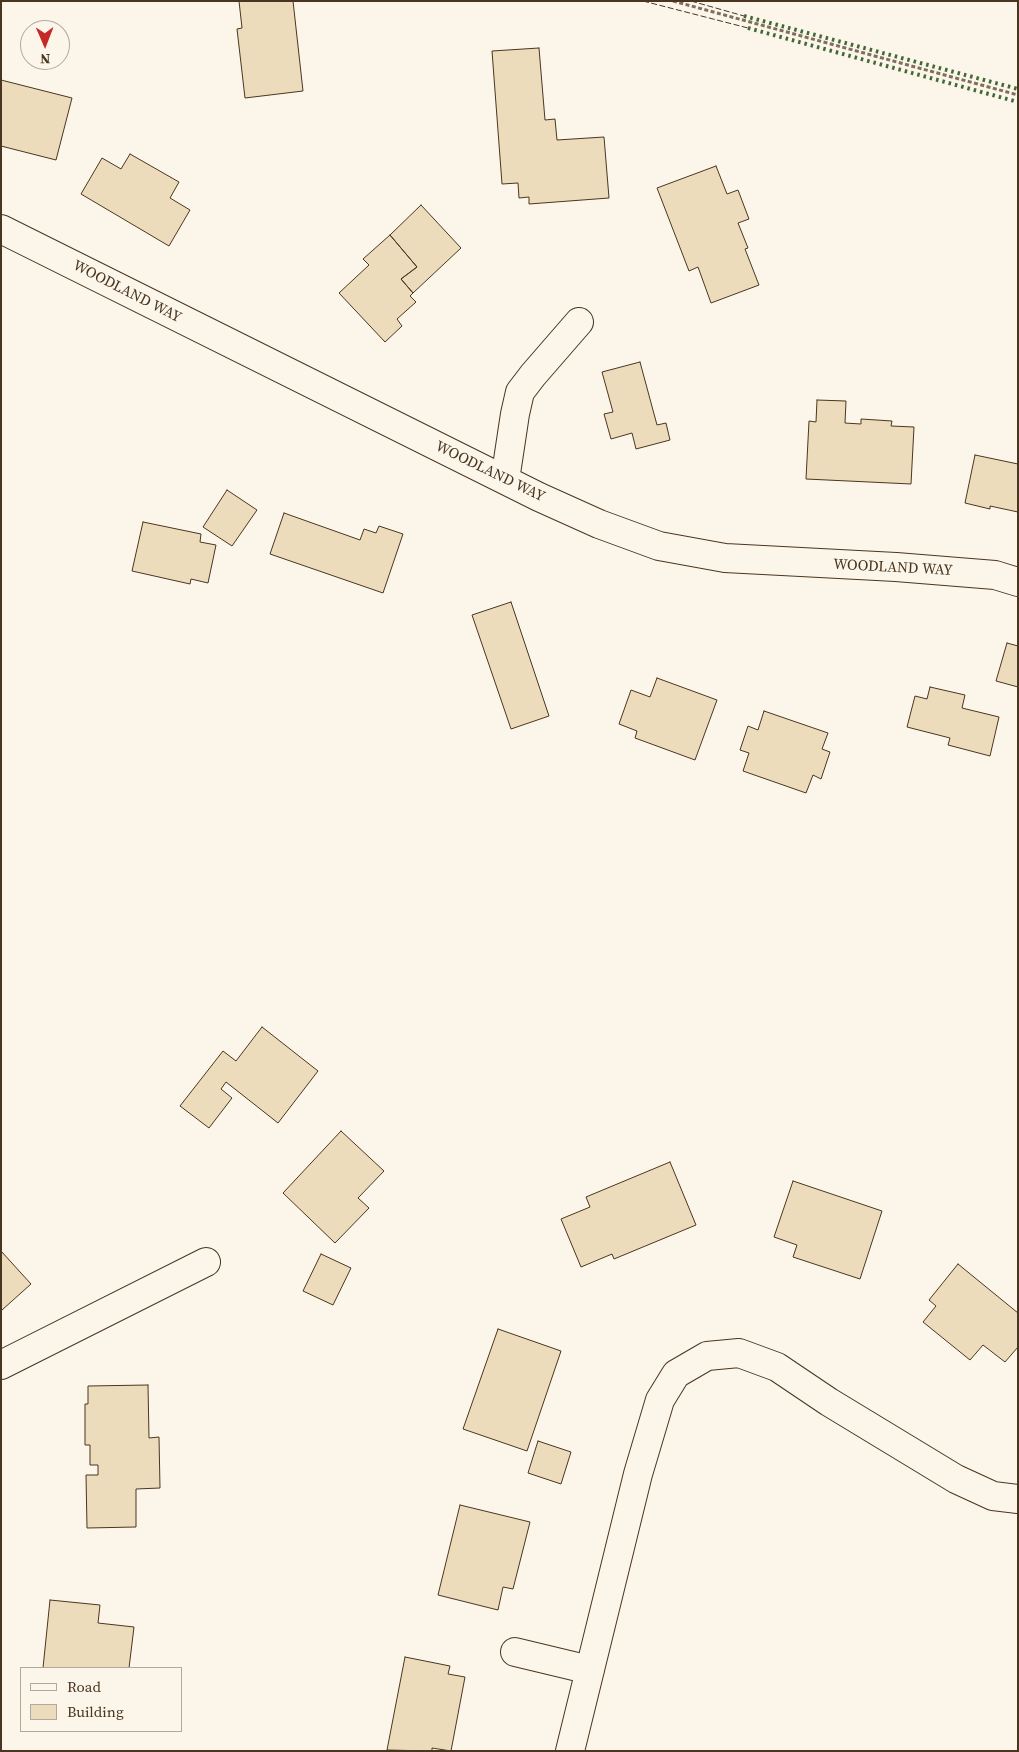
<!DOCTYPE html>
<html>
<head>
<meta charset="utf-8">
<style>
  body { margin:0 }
  #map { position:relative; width:1019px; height:1752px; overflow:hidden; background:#fbf6e9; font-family:"Source Serif 4",serif }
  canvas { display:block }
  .frame { position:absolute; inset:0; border:2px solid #4a3520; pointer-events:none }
  .legend { position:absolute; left:20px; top:1667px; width:162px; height:65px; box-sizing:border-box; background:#fbf6e9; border:1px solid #b4a999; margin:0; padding:6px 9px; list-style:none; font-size:15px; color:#4a3520 }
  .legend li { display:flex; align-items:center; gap:10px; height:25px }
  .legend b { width:25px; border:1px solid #b4a999 }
  .north { position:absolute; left:20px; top:20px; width:50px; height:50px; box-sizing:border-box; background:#fbf6e9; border:1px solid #b4a999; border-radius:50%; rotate:179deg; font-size:14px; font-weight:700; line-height:20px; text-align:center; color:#4a3520 }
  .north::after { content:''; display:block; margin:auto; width:18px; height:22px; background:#c62828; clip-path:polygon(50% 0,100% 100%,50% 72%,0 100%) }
</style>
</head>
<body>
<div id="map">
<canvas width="1019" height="1752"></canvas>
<div class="frame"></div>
<ul class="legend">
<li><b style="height:6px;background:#fbf6e9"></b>Road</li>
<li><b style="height:14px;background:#ecdcbc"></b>Building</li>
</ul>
<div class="north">N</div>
</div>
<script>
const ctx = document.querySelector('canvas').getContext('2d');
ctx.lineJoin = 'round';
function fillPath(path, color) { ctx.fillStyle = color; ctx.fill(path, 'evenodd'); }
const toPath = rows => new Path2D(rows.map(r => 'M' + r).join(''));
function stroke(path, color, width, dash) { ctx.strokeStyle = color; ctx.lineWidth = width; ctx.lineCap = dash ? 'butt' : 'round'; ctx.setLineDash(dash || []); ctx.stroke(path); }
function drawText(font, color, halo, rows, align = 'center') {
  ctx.font = font + ' "Source Serif 4",serif'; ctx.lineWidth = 4; ctx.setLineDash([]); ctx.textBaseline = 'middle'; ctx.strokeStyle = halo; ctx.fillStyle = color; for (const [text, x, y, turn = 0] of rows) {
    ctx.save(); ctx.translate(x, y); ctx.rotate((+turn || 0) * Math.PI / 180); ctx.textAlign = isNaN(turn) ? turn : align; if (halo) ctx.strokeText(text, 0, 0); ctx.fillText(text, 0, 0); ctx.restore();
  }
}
const building = toPath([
  [239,1,293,1,303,91,245,98,237,29,242,28,239,1],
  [539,48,545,120,555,119,557,140,604,137,609,198,529,204,529,197,519,198,518,183,502,184,492,51,539,48],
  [1,80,72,98,56,160,1,146,1,80],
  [130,154,179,182,170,198,190,210,169,246,81,194,102,158,121,169,130,154],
  [716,166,727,194,738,190,749,219,738,223,748,248,745,249,759,285,711,303,698,267,689,271,657,188,716,166],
  [421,205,461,248,413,293,401,279,417,267,390,235,421,205],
  [390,235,417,267,401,279,413,293,410,296,416,302,397,319,402,326,385,342,339,293,369,265,363,259,390,235],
  [640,362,657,425,666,423,670,440,636,449,632,433,611,439,604,414,613,412,602,372,640,362],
  [817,400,846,401,845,423,861,424,861,419,892,421,891,426,914,427,911,484,806,479,809,421,816,422,817,400],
  [975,455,1018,464,1018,512,990,506,990,509,965,503,975,455],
  [227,490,257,510,232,546,203,527,227,490],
  [284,513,360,540,364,529,376,533,379,526,403,534,383,593,270,554,284,513],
  [143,522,201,534,200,542,216,545,208,583,191,579,190,584,132,571,143,522],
  [511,602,549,716,511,729,472,615,511,602],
  [1007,643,1018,646,1018,687,996,681,1007,643],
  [657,678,717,700,695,760,635,738,637,731,619,724,631,690,650,697,657,678],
  [930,687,965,695,962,708,999,717,990,756,948,745,950,738,907,727,915,696,927,699,930,687],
  [764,711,828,733,822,749,830,752,821,779,813,775,806,793,743,771,749,753,740,750,748,726,758,730,764,711],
  [262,1027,318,1071,278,1123,226,1082,221,1089,232,1098,209,1128,180,1106,223,1051,236,1061,262,1027],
  [341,1131,384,1171,358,1198,369,1208,335,1243,283,1193,341,1131],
  [670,1162,696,1225,614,1259,612,1254,581,1267,561,1219,590,1207,586,1197,670,1162],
  [793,1181,882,1211,860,1279,793,1257,797,1245,774,1237,793,1181],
  [1,1251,31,1284,2,1310,1,1309,1,1251],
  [321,1254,351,1268,333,1305,303,1291,321,1254],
  [958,1264,1018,1313,1018,1347,1005,1362,983,1345,970,1360,923,1322,936,1306,929,1300,958,1264],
  [498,1329,561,1351,527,1451,463,1429,498,1329],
  [148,1385,149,1438,159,1437,160,1488,136,1489,136,1527,87,1528,86,1475,98,1475,98,1465,90,1465,90,1445,85,1445,85,1404,88,1404,88,1386,148,1385],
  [538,1441,571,1452,561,1484,528,1473,538,1441],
  [460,1505,530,1522,513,1589,503,1587,498,1610,438,1595,460,1505],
  [50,1600,100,1605,98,1623,134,1627,129,1668,43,1668,50,1600],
  [405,1657,450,1666,448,1674,465,1677,451,1751,432,1748,432,1751,387,1750,405,1657]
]);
const path = toPath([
  [673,1,1018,95]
]);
const minor = toPath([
  [1,229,539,497,599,524,659,546,725,558,896,567,995,575,1018,582],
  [505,480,515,414,520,392,533,375,579,322],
  [1,1365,206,1262],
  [515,1652,590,1670],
  [570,1751,638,1474,660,1400,676,1374,707,1356,739,1353,777,1367,829,1402,956,1479,993,1496,1018,1499]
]);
const hedge = toPath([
  [744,16,1018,89],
  [748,28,1018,102]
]);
const fence = toPath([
  [643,1,748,28],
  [691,1,744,16]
]);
const streetNames = [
  ["WOODLAND WAY",127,292,27],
  ["WOODLAND WAY",490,472,26],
  ["WOODLAND WAY",893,568,3]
];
fillPath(building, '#ecdcbc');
stroke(building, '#4a3520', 1);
stroke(minor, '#4a3520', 30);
stroke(path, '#7f6f5c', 3, [4, 2.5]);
stroke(minor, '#fbf6e9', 28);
stroke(hedge, '#436837', 4, [2.5, 4]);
stroke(fence, '#4a3520', 1, [6, 2.5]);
drawText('15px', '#4a3520', '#fbf6e9', streetNames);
</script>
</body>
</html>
